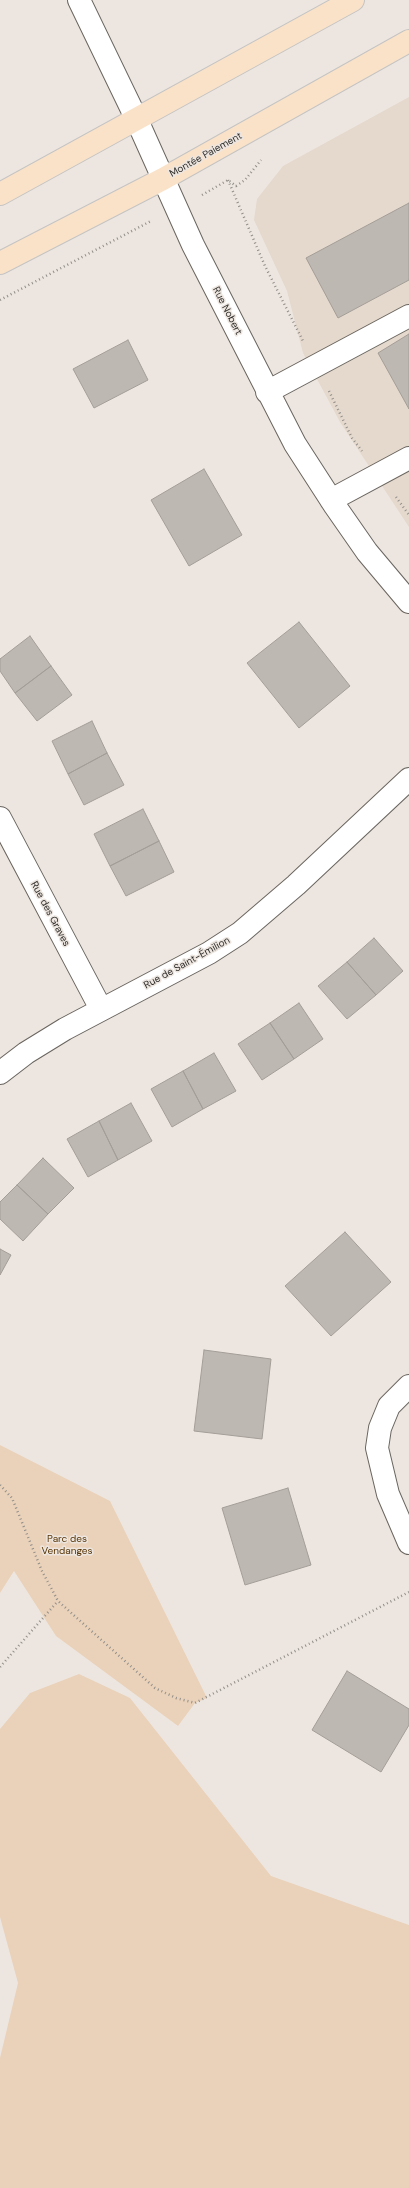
<!DOCTYPE html>
<html>
<head>
<meta charset="utf-8">
<style>
  body { margin:0 }
  canvas { display:block; background:#ede6e0 }
</style>
</head>
<body>
<canvas width="409" height="2188"></canvas>
<script>
const ctx = document.querySelector('canvas').getContext('2d');
ctx.lineJoin = 'round';
function fillPath(path, color) { ctx.fillStyle = color; ctx.fill(path, 'evenodd'); }
const toPath = rows => new Path2D(rows.map(r => 'M' + r).join(''));
function stroke(path, color, width, dash) { ctx.strokeStyle = color; ctx.lineWidth = width; ctx.lineCap = dash ? 'butt' : 'round'; ctx.setLineDash(dash || []); ctx.stroke(path); }
function drawText(font, color, halo, rows, align = 'center') {
  ctx.font = font + ' "DM Sans",sans-serif'; ctx.lineWidth = 3; ctx.setLineDash([]); ctx.textBaseline = 'middle'; ctx.strokeStyle = halo; ctx.fillStyle = color; for (const [text, x, y, turn = 0] of rows) {
    ctx.save(); ctx.translate(x, y); ctx.rotate((+turn || 0) * Math.PI / 180); ctx.textAlign = isNaN(turn) ? turn : align; if (halo) ctx.strokeText(text, 0, 0); ctx.fillText(text, 0, 0); ctx.restore();
  }
}
const built = toPath([
  [409,97,409,527,340,422,303,353,287,291,254,220,257,199,283,166]
]);
const green = toPath([
  [0,1445,110,1501,207,1698,195,1703,178,1726,56,1636,14,1571,0,1593],
  [79,1674,130,1698,271,1876,409,1925,409,2188,0,2188,0,2058,18,1983,0,1917,0,1729,30,1693]
]);
const building = toPath([
  [409,203,409,280,338,318,306,258,409,203],
  [409,334,409,409,378,353,409,334],
  [128,340,148,380,94,408,73,369,128,340],
  [204,469,242,535,189,566,151,500,204,469],
  [299,622,350,686,299,728,247,663,299,622],
  [30,636,51,666,15,693,0,671,0,659,30,636],
  [51,666,72,695,37,721,15,693,51,666],
  [92,721,107,753,68,774,52,741,92,721],
  [107,753,124,785,84,805,68,774,107,753],
  [143,809,159,841,110,866,94,834,143,809],
  [159,841,174,872,126,896,110,866,159,841],
  [374,938,403,971,376,995,347,962,374,938],
  [347,962,376,995,347,1019,318,986,347,962],
  [299,1003,323,1039,294,1059,270,1023,299,1003],
  [270,1023,294,1059,262,1080,238,1044,270,1023],
  [214,1053,236,1091,203,1109,183,1071,214,1053],
  [183,1071,203,1109,172,1127,151,1089,183,1071],
  [131,1103,152,1141,118,1160,99,1121,131,1103],
  [99,1121,118,1160,88,1177,67,1139,99,1121],
  [43,1158,74,1188,48,1214,17,1185,43,1158],
  [17,1185,48,1214,23,1241,0,1219,0,1202,17,1185],
  [345,1232,391,1282,331,1336,285,1286,345,1232],
  [0,1249,11,1255,0,1275,0,1249],
  [204,1350,271,1359,262,1439,194,1431,204,1350],
  [288,1488,311,1565,245,1585,222,1508,288,1488],
  [347,1671,409,1709,409,1725,381,1772,312,1730,347,1671]
]);
const path = toPath([
  [228,180,265,266,303,341],
  [202,195,228,180,236,186,245,180,261,160],
  [0,300,151,221],
  [329,391,352,438,362,451],
  [396,497,409,515],
  [0,1485,12,1498,42,1571,58,1601,155,1688,176,1698,195,1703,409,1592],
  [0,1667,58,1601]
]);
const minor = toPath([
  [79,0,136,118,193,245,295,444,335,506,367,552,409,602],
  [267,392,409,316],
  [331,500,409,458],
  [0,818,101,1009],
  [0,1073,26,1053,65,1029,209,953,240,933,296,885,409,779],
  [409,1386,389,1406,380,1428,377,1448,388,1494,409,1543]
]);
const major = toPath([
  [0,194,353,0],
  [0,263,163,179,409,41]
]);
const streetNames = [
  ["Montée Paiement",206,155,-29],
  ["Rue Nobert",227,311,63],
  ["Rue des Graves",50,914,62],
  ["Rue de Saint-Émilion",187,963,-29]
];
const parkNames = [
  ["Parc des",67,1539],
  ["Vendanges",67,1551]
];
fillPath(built, '#e5d9cd');
fillPath(green, '#ead2ba');
fillPath(building, '#beb8b2');
stroke(building, '#a49e98', 1);
stroke(minor, '#6a655f', 24);
stroke(major, '#c5c4c3', 24);
stroke(path, '#928e89', 2.5, [1, 3]);
stroke(minor, '#fff', 22);
stroke(major, '#fae2c9', 22);
drawText('10px', '#2f2d2a', '#ede6e0', streetNames);
drawText('10px', '#583505', '#ede6e0', parkNames);
</script>
</body>
</html>
